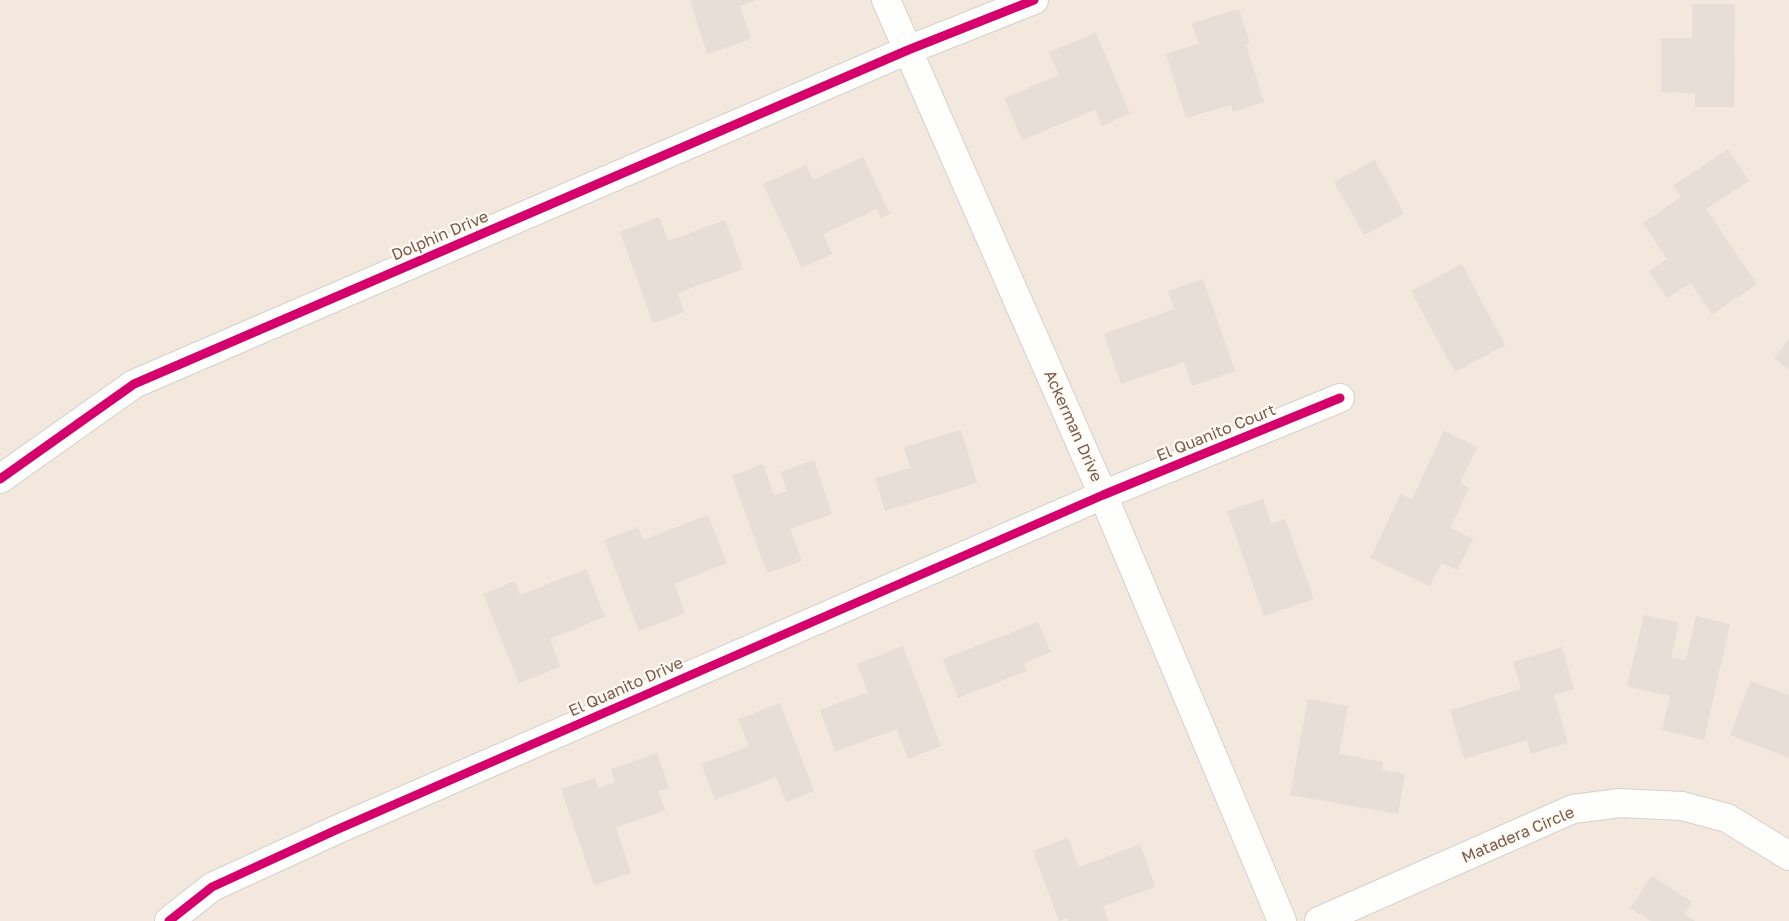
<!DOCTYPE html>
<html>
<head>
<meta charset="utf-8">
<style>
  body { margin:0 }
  canvas { display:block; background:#f9f5f0 }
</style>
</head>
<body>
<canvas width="1789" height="921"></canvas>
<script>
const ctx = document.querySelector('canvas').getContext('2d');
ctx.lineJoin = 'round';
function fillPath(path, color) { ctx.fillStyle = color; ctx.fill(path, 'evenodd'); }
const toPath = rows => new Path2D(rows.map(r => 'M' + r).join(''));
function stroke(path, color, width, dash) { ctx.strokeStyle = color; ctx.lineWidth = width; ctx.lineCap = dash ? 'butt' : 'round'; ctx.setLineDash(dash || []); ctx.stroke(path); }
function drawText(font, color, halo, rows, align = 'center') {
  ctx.font = font + ' "Golos Text",sans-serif'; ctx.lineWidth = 4.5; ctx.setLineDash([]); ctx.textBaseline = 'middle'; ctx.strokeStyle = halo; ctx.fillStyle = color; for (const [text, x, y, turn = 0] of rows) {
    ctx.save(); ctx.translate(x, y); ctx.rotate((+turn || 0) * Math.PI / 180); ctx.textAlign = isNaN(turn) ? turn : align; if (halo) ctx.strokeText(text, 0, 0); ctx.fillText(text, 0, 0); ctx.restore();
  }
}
const residential = toPath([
  [0,0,1789,0,1789,921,0,921]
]);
const building = toPath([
  [690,0,756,0,740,6,751,39,707,54],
  [1692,4,1735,4,1734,107,1695,107,1695,93,1661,92,1661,38,1692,38],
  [1239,9,1250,44,1246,44,1264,102,1233,112,1231,105,1186,118,1166,54,1199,44,1192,23],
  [1096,33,1130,114,1102,126,1095,110,1022,140,1004,98,1059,75,1049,52],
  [1728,149,1749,181,1706,209,1757,284,1712,314,1691,283,1667,298,1649,271,1667,259,1643,223,1681,197,1673,186],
  [863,157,890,214,881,218,877,209,823,234,832,254,802,268,763,184,806,165,813,180],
  [1375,160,1404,214,1364,235,1334,182],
  [659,217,668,241,725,220,743,269,678,293,684,312,653,323,620,232],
  [1462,264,1505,345,1455,372,1411,291],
  [1203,279,1235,371,1192,386,1184,362,1121,384,1104,334,1174,309,1168,291],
  [1789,339,1789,370,1774,358],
  [961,430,977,483,885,511,875,478,910,468,904,447],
  [1444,431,1477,447,1460,483,1469,488,1450,528,1473,539,1457,570,1442,563,1430,586,1370,558,1401,494,1412,499],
  [814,460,832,514,790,529,802,561,767,573,732,476,763,464,774,495,787,491,781,472],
  [1263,499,1271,524,1285,519,1314,599,1264,616,1227,511],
  [708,515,727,563,674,584,685,613,639,631,604,540,638,527,643,540],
  [586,569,605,617,550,639,560,667,519,683,483,594,515,581,520,595],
  [1644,615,1679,623,1671,657,1686,660,1696,616,1730,624,1704,740,1662,730,1670,696,1627,686],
  [1038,622,1051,652,1024,663,1027,671,958,698,943,659],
  [903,646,941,746,908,759,897,729,835,752,820,710,868,692,857,664],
  [1562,647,1574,689,1554,695,1568,743,1531,754,1527,740,1464,759,1450,710,1521,689,1513,662],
  [1751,681,1789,695,1789,758,1730,735],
  [1308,699,1348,706,1339,754,1383,762,1382,770,1405,774,1398,814,1290,795],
  [780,703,814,791,786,802,776,777,715,800,701,764,749,746,738,719],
  [657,753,669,788,658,791,665,811,616,827,631,873,594,885,561,789,595,778,598,789,615,782,611,769],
  [1068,838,1079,867,1140,844,1155,887,1103,906,1108,921,1068,921,1067,918,1059,921,1033,851],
  [1652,876,1692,902,1684,914,1695,921,1651,921,1630,908]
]);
const minor = toPath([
  [886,0,1103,495,1282,921],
  [0,479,134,384,908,50,1034,0],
  [169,921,212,887,336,830,1103,495,1340,398],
  [1319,921,1573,809,1620,803,1682,806,1727,818,1789,856]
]);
const cycleway = toPath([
  [0,479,134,384,908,50,1034,0],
  [169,921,212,887,336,830,1103,495,1340,398]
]);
const streetNames = [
  ["Dolphin Drive",440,236,-23],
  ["Ackerman Drive",1073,426,66],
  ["El Quanito Court",1216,433,-22],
  ["El Quanito Drive",626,687,-24],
  ["Matadera Circle",1518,835,-23]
];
fillPath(residential, '#f2e8de');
fillPath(building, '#e6ded7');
stroke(minor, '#d7d1cb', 30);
stroke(minor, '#fefefd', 28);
stroke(cycleway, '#d6006c', 9);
drawText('16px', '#7a5c4d', '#fffaf3', streetNames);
</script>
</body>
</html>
